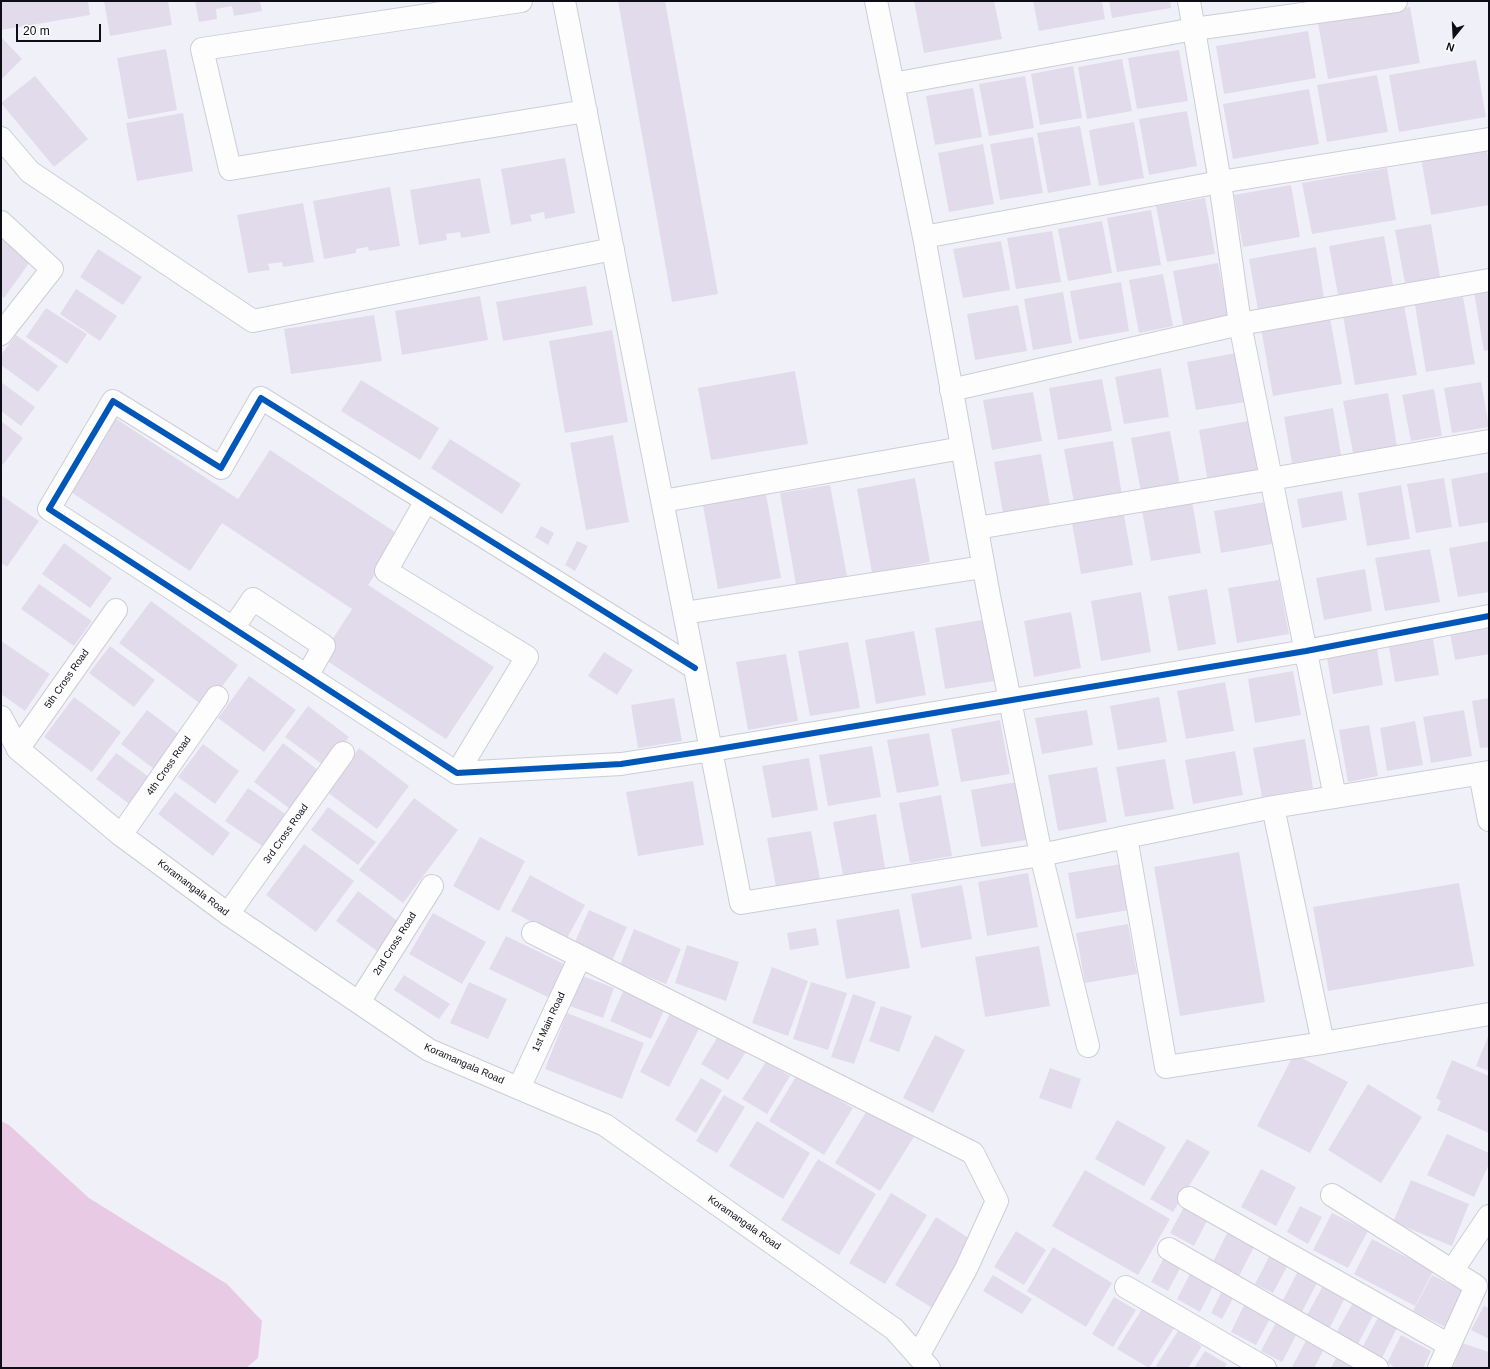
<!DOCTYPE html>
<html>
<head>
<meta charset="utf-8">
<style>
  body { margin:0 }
  #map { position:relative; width:1490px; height:1369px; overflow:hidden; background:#f0f1f8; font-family:Helvetica,sans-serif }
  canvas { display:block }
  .frame { position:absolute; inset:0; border:2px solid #0c0d17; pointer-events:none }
  .north { position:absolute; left:1434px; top:16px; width:40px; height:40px; -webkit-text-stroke:3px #fdfdfd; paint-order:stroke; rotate:198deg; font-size:11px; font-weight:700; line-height:16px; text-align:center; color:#0c0d17 }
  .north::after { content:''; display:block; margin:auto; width:14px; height:18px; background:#0c0d17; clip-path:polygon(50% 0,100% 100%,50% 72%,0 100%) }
  .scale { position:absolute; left:16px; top:24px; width:85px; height:18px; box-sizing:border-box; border:2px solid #0c0d17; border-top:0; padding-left:5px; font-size:12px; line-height:14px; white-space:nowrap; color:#0c0d17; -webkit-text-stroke:3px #fdfdfd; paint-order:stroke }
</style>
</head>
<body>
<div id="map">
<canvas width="1490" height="1369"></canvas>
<div class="frame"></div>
<div class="north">N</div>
<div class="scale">20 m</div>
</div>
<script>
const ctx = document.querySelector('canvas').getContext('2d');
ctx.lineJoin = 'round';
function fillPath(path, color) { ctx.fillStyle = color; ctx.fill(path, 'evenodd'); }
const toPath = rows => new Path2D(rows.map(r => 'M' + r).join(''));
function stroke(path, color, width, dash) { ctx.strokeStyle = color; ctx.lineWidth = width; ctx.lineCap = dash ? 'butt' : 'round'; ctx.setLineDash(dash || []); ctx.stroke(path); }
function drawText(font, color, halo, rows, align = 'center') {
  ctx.font = font + ' Helvetica,sans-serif'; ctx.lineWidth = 3; ctx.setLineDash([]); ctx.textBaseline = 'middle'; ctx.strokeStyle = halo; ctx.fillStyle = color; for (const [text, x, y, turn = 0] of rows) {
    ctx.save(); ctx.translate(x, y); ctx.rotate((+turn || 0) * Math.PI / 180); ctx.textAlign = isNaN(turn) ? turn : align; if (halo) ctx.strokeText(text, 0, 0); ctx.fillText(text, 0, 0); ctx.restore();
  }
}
const green = toPath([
  [1,1121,9,1125,89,1198,227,1284,262,1321,258,1358,246,1368,1,1368]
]);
const building = toPath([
  [1,1,88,1,90,15,1,30],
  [104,1,168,1,172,25,110,36],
  [195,1,260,1,262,11,234,16,232,6,216,9,217,19,199,22],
  [618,1,665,1,718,294,672,302],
  [914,1,994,1,1002,39,924,53],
  [1033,1,1102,1,1105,19,1039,31],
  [1109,1,1170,1,1171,8,1112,18],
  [1410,7,1420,63,1328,79,1318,23],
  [1308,31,1316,78,1224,94,1216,46],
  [1,37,22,59,1,80],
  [166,49,177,110,128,119,117,58],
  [1179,50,1188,101,1137,109,1128,58],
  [1122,59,1132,111,1087,119,1078,67],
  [1476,60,1486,117,1399,132,1389,75],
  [1073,66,1082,118,1040,125,1031,74],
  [1377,75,1388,132,1327,142,1317,85],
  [35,76,88,139,54,167,1,103],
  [1025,76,1034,128,989,136,979,84],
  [973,88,982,137,935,145,926,96],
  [1309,89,1319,144,1233,159,1223,104],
  [1187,111,1197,166,1149,175,1139,119],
  [183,113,193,171,137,181,126,123],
  [1134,122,1144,178,1099,186,1089,130],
  [1080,126,1091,185,1048,193,1037,133],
  [1033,137,1043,193,1000,200,990,144],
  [983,144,994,204,949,212,938,153],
  [1486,146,1489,163,1489,205,1431,215,1421,158],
  [565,158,575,213,545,219,544,212,530,215,532,221,511,225,501,169],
  [1387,168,1396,220,1312,234,1302,183],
  [480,178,490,233,461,238,460,232,446,234,447,240,419,245,410,190],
  [1291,185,1300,237,1243,247,1234,195],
  [390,187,400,246,369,251,368,247,356,249,356,253,324,259,313,201],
  [1205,198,1215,254,1167,262,1156,206],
  [303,203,314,262,283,267,282,262,268,264,270,270,248,273,237,215],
  [1151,210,1161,265,1117,272,1107,218],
  [1102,221,1112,273,1068,281,1058,229],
  [1431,224,1440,277,1405,283,1395,230],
  [1052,231,1061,282,1016,289,1007,238],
  [1,236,32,259,4,298,1,296],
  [1384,236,1393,285,1338,295,1329,246],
  [1001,241,1010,290,963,298,953,249],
  [1316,247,1324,298,1258,310,1249,259],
  [98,249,142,277,123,305,80,277],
  [1218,263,1228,317,1183,325,1173,271],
  [1163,274,1173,326,1139,333,1129,280],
  [1121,282,1129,331,1079,340,1070,291],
  [586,286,593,325,503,341,496,302],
  [76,289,117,316,100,341,60,314],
  [1489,289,1489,350,1484,351,1474,292],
  [1063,292,1072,343,1033,350,1024,299],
  [480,296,488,340,402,355,395,311],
  [1463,297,1475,364,1426,372,1415,305],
  [1403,300,1417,375,1355,385,1342,310],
  [1018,305,1027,351,975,360,967,314],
  [46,308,87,334,67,364,26,337],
  [374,315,382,361,291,374,284,329],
  [1330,318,1342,384,1273,396,1261,329],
  [612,330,628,422,565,433,549,341],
  [16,335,58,366,38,392,1,365,1,355],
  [1236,353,1245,402,1196,410,1187,362],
  [1161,368,1169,417,1124,424,1115,377],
  [795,371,808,444,711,460,698,388],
  [1102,379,1112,431,1058,440,1049,388],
  [361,380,439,428,420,460,341,411],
  [1,382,35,407,21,426,1,411],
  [1481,382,1489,427,1452,433,1444,388],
  [1434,389,1442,436,1411,441,1402,395],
  [1033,392,1042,441,992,450,983,400],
  [1388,393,1397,446,1353,453,1343,401],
  [1333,408,1341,455,1292,463,1284,417],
  [112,416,238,499,270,450,401,536,368,585,494,667,446,739,321,657,352,609,222,523,190,571,65,488],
  [1,421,23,438,3,465,1,463],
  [1248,421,1258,473,1208,482,1199,430],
  [1170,431,1180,485,1141,492,1131,438],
  [613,435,629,522,586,530,570,443],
  [450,439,521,484,502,514,431,468],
  [1113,441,1122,495,1074,503,1064,449],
  [1041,454,1051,511,1004,519,994,462],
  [1489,472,1489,522,1459,527,1451,479],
  [915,478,930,562,872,573,857,489],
  [1444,478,1452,527,1416,533,1407,484],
  [830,485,847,576,796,585,780,493],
  [1401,485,1410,539,1367,546,1358,493],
  [765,489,781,578,718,589,702,500],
  [1342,491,1347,520,1302,528,1297,499],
  [1,495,39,521,7,567,1,563],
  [1192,501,1201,553,1151,561,1142,510],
  [1265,502,1272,544,1221,553,1214,511],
  [1124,515,1133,565,1081,574,1072,523],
  [541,526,554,533,548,545,535,537],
  [577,541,588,546,575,571,565,565],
  [1489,541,1489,592,1458,597,1449,548],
  [64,543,112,578,90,608,42,574],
  [1430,549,1440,602,1385,611,1375,558],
  [1365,569,1372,611,1324,620,1316,578],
  [1279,580,1289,634,1237,643,1228,588],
  [39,584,92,621,74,646,21,609],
  [1207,589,1216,644,1178,651,1168,596],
  [1141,592,1151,652,1101,661,1091,601],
  [151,601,238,665,206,708,119,643],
  [1071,612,1081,668,1034,677,1024,621],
  [982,620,994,681,945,689,935,628],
  [1489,621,1489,654,1455,660,1449,628],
  [914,631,926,695,876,704,865,640],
  [1433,639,1439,675,1395,682,1389,647],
  [1,641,50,674,25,711,1,694,1,677,2,675,1,674],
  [848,642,860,708,810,716,798,651],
  [110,646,155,680,134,707,89,673],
  [1377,649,1383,685,1333,694,1327,657],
  [604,652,633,670,617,695,588,676],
  [786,654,798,721,748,730,736,662],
  [1293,671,1301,715,1255,723,1248,679],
  [249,676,296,710,264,752,218,718],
  [1225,682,1234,731,1186,739,1177,691],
  [74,697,121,732,92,772,44,737],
  [1159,697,1167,742,1118,750,1110,706],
  [674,698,682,741,638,748,631,705],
  [1489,698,1489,747,1480,748,1472,701],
  [308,706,349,737,326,767,285,737],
  [147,710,180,735,154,769,121,744],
  [1087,710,1093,745,1042,754,1035,718],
  [1464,710,1472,756,1431,763,1423,717],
  [1000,720,1010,774,961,782,951,729],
  [1415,721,1423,765,1387,771,1380,728],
  [1369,725,1378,776,1348,782,1339,730],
  [929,733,939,786,897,793,887,740],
  [1305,739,1313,788,1262,797,1253,748],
  [283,743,323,774,294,812,254,782],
  [203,744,239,771,215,804,178,777],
  [872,746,881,797,828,806,819,755],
  [359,748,409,786,377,829,327,792],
  [1235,751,1243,795,1193,804,1185,760],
  [116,753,152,779,132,806,96,779],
  [809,758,818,810,772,818,762,766],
  [1165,759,1174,809,1125,817,1116,767],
  [1097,767,1107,822,1058,831,1048,775],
  [693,781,704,845,638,856,626,792],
  [1016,782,1027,840,981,847,971,790],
  [248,788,287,815,265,848,225,821],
  [175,792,230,833,213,856,158,814],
  [941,795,952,856,910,863,899,803],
  [414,798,458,830,403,903,359,870],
  [328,807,376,842,358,865,311,830],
  [876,814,885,868,843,875,833,822],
  [811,831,820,879,776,887,767,838],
  [480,837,525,861,499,911,453,886],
  [304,844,354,881,316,932,266,895],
  [1239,852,1265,1002,1180,1016,1154,867],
  [1121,864,1129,910,1076,919,1068,873],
  [1028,873,1038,927,987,936,978,882],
  [530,875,585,905,566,940,511,911],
  [1459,883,1474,966,1328,991,1313,907],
  [962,885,972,939,921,948,911,894],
  [358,891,403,925,381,954,336,921],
  [899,909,910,968,846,979,836,920],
  [589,910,627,927,612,961,574,944],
  [433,913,486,942,462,984,409,954],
  [1128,924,1137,974,1085,983,1076,933],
  [816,928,819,945,790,950,787,933],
  [634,929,681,949,666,984,620,965],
  [506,936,566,965,550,998,489,969],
  [687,945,739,962,726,1001,675,983],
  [1039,946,1050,1006,985,1017,975,957],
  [772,967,808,981,788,1036,752,1023],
  [575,973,614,988,603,1018,564,1004],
  [404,975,450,1004,439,1019,394,990],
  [469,982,507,999,488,1039,450,1023],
  [811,982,847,993,828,1050,793,1039],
  [625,987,666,1006,651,1039,610,1021],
  [853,994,876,1002,854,1064,831,1057],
  [881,1006,912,1016,899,1052,869,1041],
  [672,1010,701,1025,669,1087,640,1072],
  [567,1013,644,1043,622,1099,545,1069],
  [1489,1034,1489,1071,1476,1066],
  [719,1035,746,1052,728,1080,701,1064],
  [935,1035,965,1050,933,1113,903,1098],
  [1294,1054,1348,1082,1310,1153,1257,1126],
  [1452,1060,1489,1076,1489,1133,1437,1110,1441,1101,1436,1098],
  [766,1062,790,1076,767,1114,742,1099],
  [1050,1068,1081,1079,1071,1109,1039,1098],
  [797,1075,853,1108,824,1155,769,1121],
  [701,1078,722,1090,696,1133,675,1120],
  [1368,1084,1422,1117,1381,1183,1328,1150],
  [724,1095,745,1107,717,1153,696,1141],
  [871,1104,917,1132,880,1191,835,1163],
  [1117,1120,1166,1147,1144,1186,1095,1159],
  [757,1121,810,1153,783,1199,729,1166],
  [1447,1134,1489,1153,1489,1164,1474,1197,1427,1175],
  [1187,1139,1210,1152,1173,1212,1150,1199],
  [818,1159,876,1194,839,1255,781,1220],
  [1261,1169,1296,1187,1276,1226,1241,1207],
  [1085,1170,1170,1219,1138,1275,1052,1226],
  [1411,1180,1469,1204,1452,1246,1393,1222],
  [891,1193,927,1215,885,1284,849,1263],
  [1300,1206,1322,1217,1308,1244,1287,1232],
  [1184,1207,1208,1219,1194,1246,1170,1233],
  [1332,1213,1368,1231,1348,1268,1313,1250],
  [936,1217,975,1242,934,1309,895,1285],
  [1016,1231,1046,1250,1024,1285,994,1267],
  [1228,1231,1255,1245,1238,1278,1212,1264],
  [1372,1239,1433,1271,1415,1306,1354,1274],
  [1053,1247,1112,1283,1086,1327,1027,1291],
  [1168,1250,1185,1259,1168,1291,1151,1282],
  [1271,1253,1289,1263,1273,1293,1255,1284],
  [1193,1268,1216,1280,1200,1312,1177,1299],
  [1298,1271,1318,1281,1302,1312,1282,1302],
  [993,1275,1032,1299,1022,1314,983,1291],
  [1432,1275,1468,1293,1449,1329,1413,1311],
  [1325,1282,1347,1294,1329,1329,1306,1317],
  [1226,1283,1238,1289,1222,1319,1211,1313],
  [1114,1297,1136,1310,1113,1347,1092,1334],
  [1356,1297,1377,1308,1357,1346,1335,1335],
  [1247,1299,1273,1313,1256,1345,1231,1332],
  [1144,1306,1176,1325,1149,1368,1117,1349],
  [1484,1306,1489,1308,1489,1339,1471,1330],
  [1381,1312,1400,1322,1382,1358,1362,1348],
  [1280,1315,1301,1326,1282,1362,1261,1351],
  [1178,1331,1202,1346,1188,1368,1159,1368,1156,1366],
  [1310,1333,1328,1342,1314,1368,1295,1368,1292,1367],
  [1401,1335,1431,1351,1423,1368,1396,1368,1387,1363],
  [1462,1343,1489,1352,1489,1368,1453,1368],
  [1341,1349,1359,1358,1354,1368,1331,1368],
  [1205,1351,1227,1364,1224,1368,1194,1368]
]);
const street = toPath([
  [521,1,202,49,230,169,586,111],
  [564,1,741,903,1041,855,1126,837,1273,807,1489,772],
  [876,1,924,237,989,596,1041,855,1088,1046],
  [1189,1,1220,182,1240,324,1335,797],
  [893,84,1194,29,1396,1],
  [1,138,30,172,253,321,613,249],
  [1,222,52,269,1,334],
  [924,237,1220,182,1489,139],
  [951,390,1240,324,1489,280],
  [426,501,386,571,527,657,457,773],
  [663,501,962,448],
  [977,528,1271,479,1489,441],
  [684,613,983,567],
  [233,628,253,599,324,646,307,676],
  [695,668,261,398,221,468,113,401,49,509,457,773,621,764,712,750,1306,651,1489,616],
  [18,749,116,610],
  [1480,774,1489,820],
  [1273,807,1323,1043,1489,1014],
  [121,835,217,697],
  [1126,837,1166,1067,1323,1043],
  [228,914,343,753],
  [533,933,973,1153,997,1201,966,1269,918,1356],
  [359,1002,432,886],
  [519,1088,580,957],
  [1332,1195,1476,1286,1439,1368],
  [1189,1198,1449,1345],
  [1169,1249,1377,1368],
  [1452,1271,1489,1216],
  [1126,1287,1265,1368]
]);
const secondary = toPath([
  [1,717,18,749,121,835,228,914,429,1050,605,1125,894,1329,929,1368]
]);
const cycleway = toPath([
  [695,668,261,398,221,468,113,401,49,509,457,773,621,764,712,750,1306,651,1489,616]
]);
const streetNames = [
  ["5th Cross Road",67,679,-55],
  ["4th Cross Road",169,766,-55],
  ["3rd Cross Road",286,834,-55],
  ["Koramangala Road",193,888,37],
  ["2nd Cross Road",395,944,-58],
  ["1st Main Road",549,1022,-65],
  ["Koramangala Road",464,1064,24],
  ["Koramangala Road",744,1223,35]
];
fillPath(green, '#e9cae4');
fillPath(building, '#e2dbeb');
stroke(street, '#cccdd6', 24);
stroke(secondary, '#cccdd6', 24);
stroke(street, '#fdfdfe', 22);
stroke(secondary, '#fdfdfe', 22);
stroke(cycleway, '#0057b8', 6);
drawText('10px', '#0c0d17', '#fdfdfd', streetNames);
</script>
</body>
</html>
